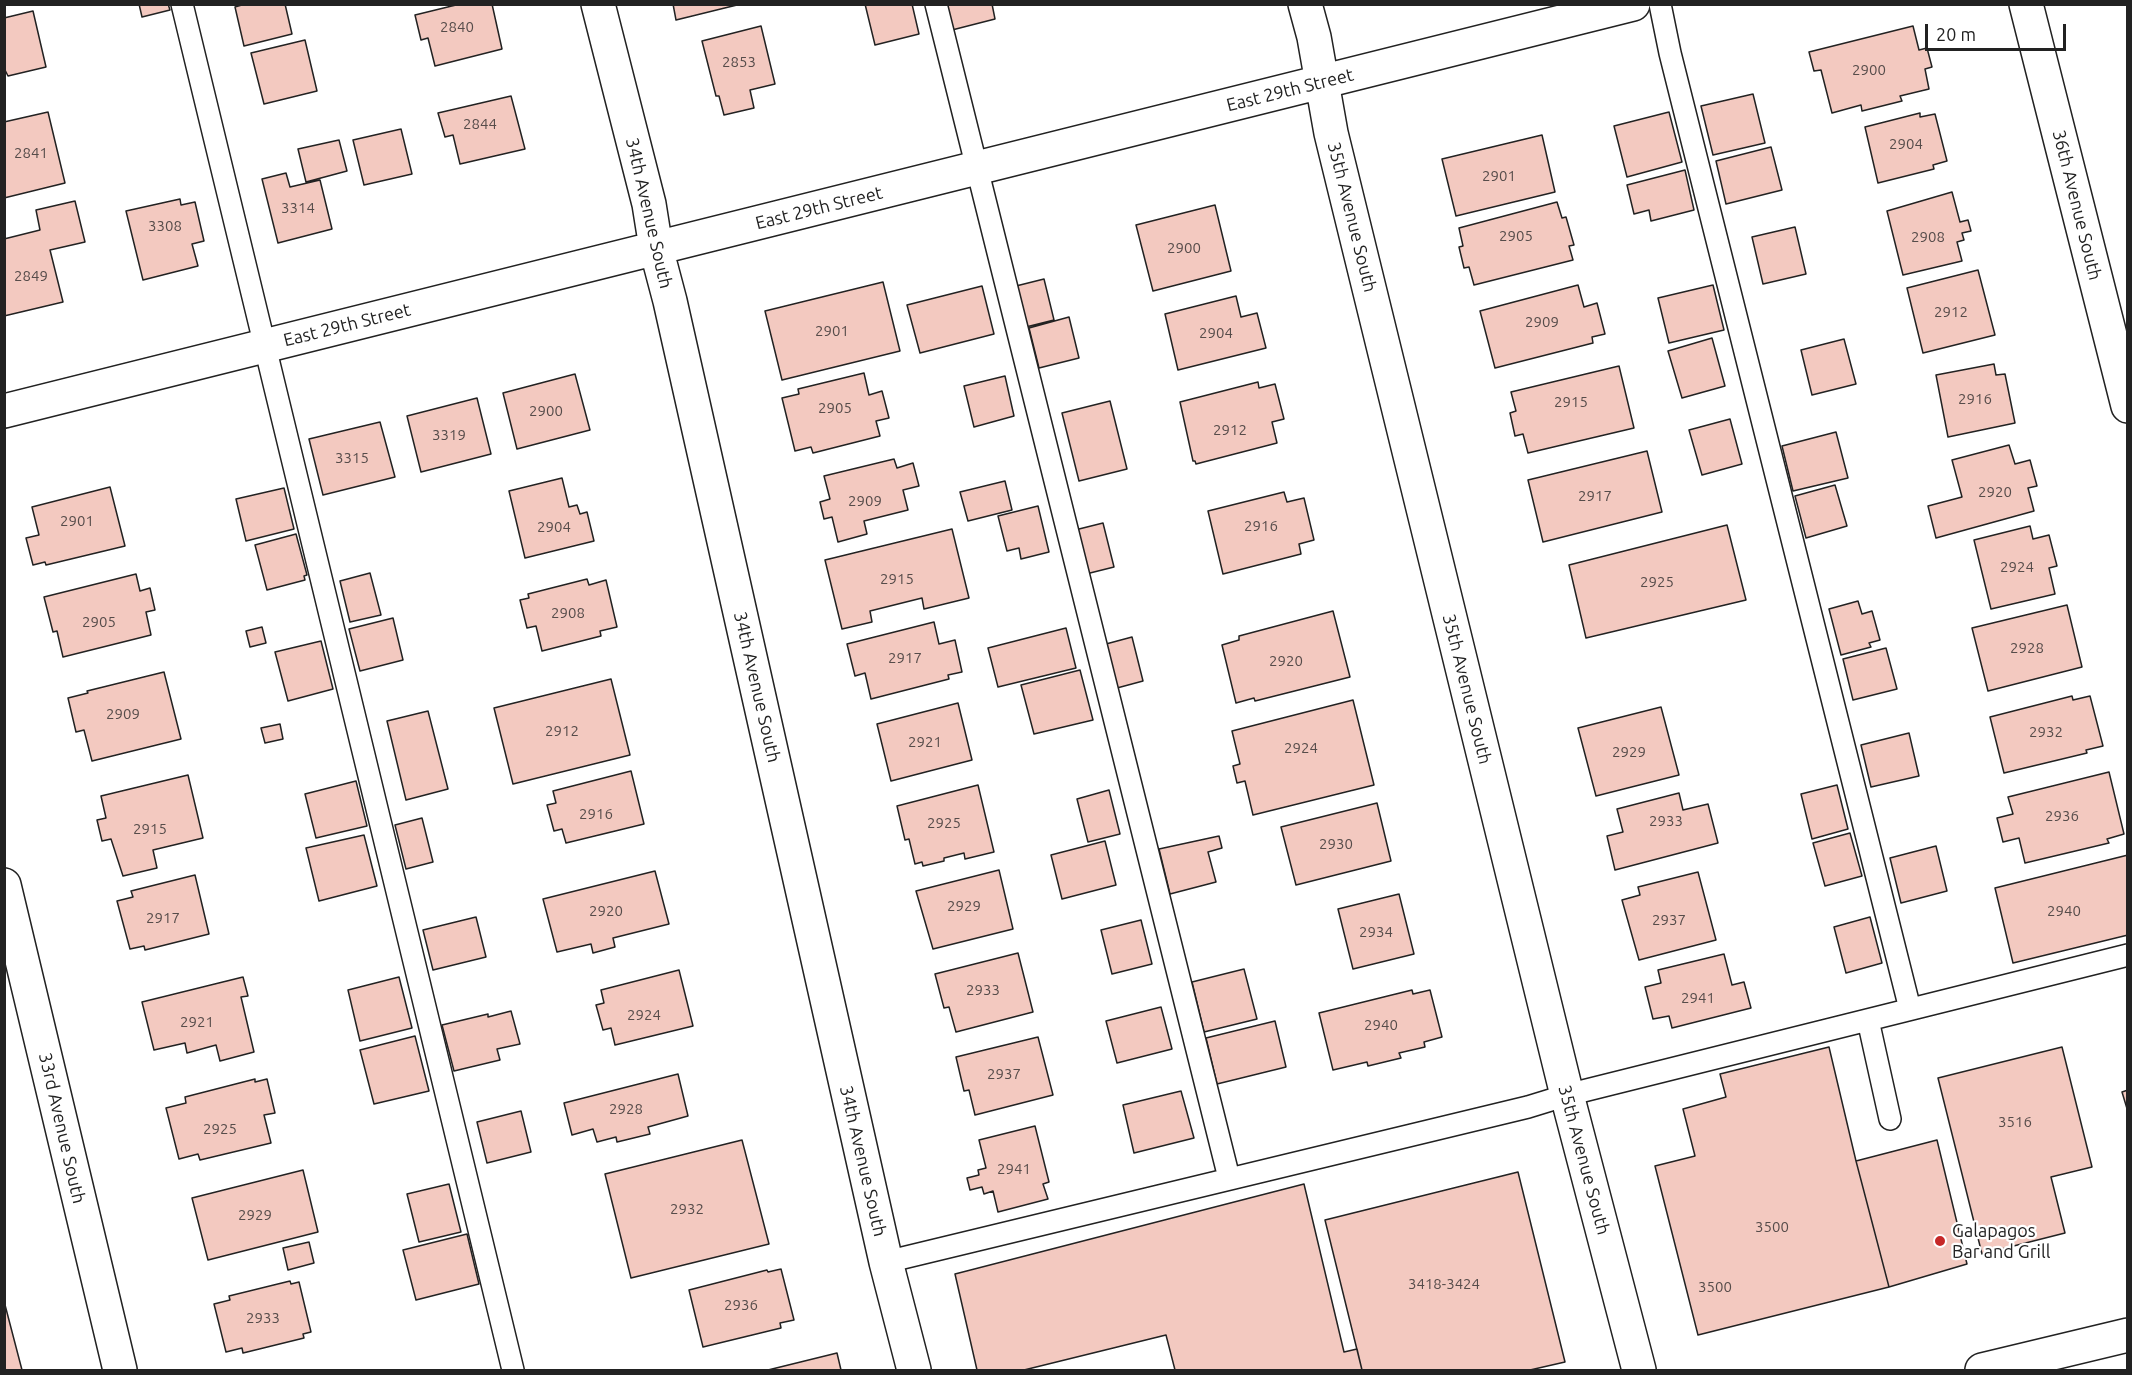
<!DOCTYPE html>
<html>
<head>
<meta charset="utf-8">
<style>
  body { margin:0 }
  #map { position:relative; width:2132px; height:1375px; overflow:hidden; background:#fff; font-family:Ubuntu,sans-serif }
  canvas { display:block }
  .frame { position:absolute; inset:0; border:6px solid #222; pointer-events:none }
  .scale { position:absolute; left:1925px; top:24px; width:141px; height:27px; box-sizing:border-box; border:3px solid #222; border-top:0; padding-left:8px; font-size:18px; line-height:21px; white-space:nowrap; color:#222; -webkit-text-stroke:4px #fff; paint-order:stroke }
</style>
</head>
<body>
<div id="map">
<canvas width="2132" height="1375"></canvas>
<div class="frame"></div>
<div class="scale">20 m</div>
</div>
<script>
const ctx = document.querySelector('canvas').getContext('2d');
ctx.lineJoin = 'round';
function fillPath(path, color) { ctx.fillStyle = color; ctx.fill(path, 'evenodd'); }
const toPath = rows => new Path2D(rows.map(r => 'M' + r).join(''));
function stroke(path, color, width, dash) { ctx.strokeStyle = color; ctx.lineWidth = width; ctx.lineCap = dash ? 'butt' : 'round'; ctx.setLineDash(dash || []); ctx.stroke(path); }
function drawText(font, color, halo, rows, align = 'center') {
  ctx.font = font + ' Ubuntu,sans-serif'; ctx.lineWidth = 4.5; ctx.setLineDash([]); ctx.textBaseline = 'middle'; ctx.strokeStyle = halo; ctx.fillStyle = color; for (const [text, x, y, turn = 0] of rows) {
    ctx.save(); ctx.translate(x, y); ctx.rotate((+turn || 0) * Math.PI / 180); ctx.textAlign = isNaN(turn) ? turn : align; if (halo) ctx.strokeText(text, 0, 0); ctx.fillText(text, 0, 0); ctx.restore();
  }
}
const building = toPath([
  [139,4,168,4,170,10,142,17,139,4],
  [245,4,285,4,292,34,244,46,235,7,245,4],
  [460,4,492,4,502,49,435,66,428,38,421,40,415,15,460,4],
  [673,4,741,4,676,20,673,4],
  [865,4,912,4,919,34,875,45,865,4],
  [946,4,992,4,995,19,952,30,946,4],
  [33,11,46,67,8,76,4,68,4,18,33,11],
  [761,26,775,84,750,90,754,108,724,115,719,96,716,96,702,41,761,26],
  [1913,26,1919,50,1927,48,1932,67,1925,69,1929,89,1900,96,1902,101,1862,111,1861,105,1832,113,1821,70,1814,71,1809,52,1913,26],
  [305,40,317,91,264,104,251,53,305,40],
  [1753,94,1765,143,1713,155,1701,106,1753,94],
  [511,96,525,149,460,164,453,135,445,137,438,113,511,96],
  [48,112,65,183,4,198,4,122,48,112],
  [1669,112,1682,162,1627,177,1614,126,1669,112],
  [1920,113,1920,117,1935,114,1947,161,1933,165,1934,169,1878,183,1865,127,1920,113],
  [401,129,412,174,364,185,353,140,401,129],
  [1542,135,1555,192,1456,216,1442,159,1542,135],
  [339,140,347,171,306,182,298,149,339,140],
  [1771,147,1782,190,1726,204,1716,161,1771,147],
  [1685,170,1694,210,1651,221,1649,210,1634,214,1627,185,1685,170],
  [286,173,290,187,320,180,332,229,278,243,262,179,286,173],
  [1952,192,1960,222,1968,220,1971,231,1962,233,1964,240,1957,242,1962,261,1903,275,1887,211,1952,192],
  [180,199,181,205,195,202,204,241,192,244,198,266,143,280,126,211,180,199],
  [75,201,85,242,50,250,63,302,4,316,4,239,40,230,36,210,75,201],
  [1557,202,1562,218,1566,217,1574,245,1569,246,1573,260,1474,285,1469,267,1464,268,1459,247,1463,246,1459,228,1557,202],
  [1215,205,1231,271,1153,291,1136,225,1215,205],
  [1795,227,1806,274,1763,284,1752,237,1795,227],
  [1978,270,1995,335,1923,353,1907,288,1978,270],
  [1044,279,1054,320,1026,327,1016,286,1044,279],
  [883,282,900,351,782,380,765,311,883,282],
  [1578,285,1584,307,1597,303,1605,334,1592,337,1593,343,1495,368,1480,311,1578,285],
  [1713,285,1724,330,1669,343,1658,298,1713,285],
  [982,286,994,334,920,353,907,305,982,286],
  [1236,296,1241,317,1257,313,1266,348,1178,370,1165,314,1236,296],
  [1069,317,1079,358,1039,368,1029,328,1069,317],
  [1712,338,1725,386,1682,398,1668,351,1712,338],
  [1844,339,1856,384,1812,395,1801,350,1844,339],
  [1994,364,1996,375,2005,374,2015,423,1948,437,1936,375,1994,364],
  [1619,366,1634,428,1528,453,1523,434,1515,436,1510,413,1516,411,1511,392,1619,366],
  [864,373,869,395,882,391,889,418,876,421,880,436,813,453,811,447,795,451,782,398,799,394,798,389,864,373],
  [575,374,590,430,517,449,503,393,575,374],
  [1005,376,1014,416,974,427,964,386,1005,376],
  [1258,382,1259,388,1275,384,1284,419,1272,422,1277,443,1196,464,1195,461,1193,461,1180,402,1258,382],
  [477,398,491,454,421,472,407,416,477,398],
  [1110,401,1127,469,1079,481,1062,413,1110,401],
  [1730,419,1742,464,1702,475,1689,430,1730,419],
  [380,422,395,477,323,495,309,439,380,422],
  [1836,432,1848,478,1793,491,1782,446,1836,432],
  [2009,445,2015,464,2030,460,2037,486,2028,488,2034,511,1936,538,1928,506,1962,497,1952,460,2009,445],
  [1647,451,1662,512,1543,542,1528,480,1647,451],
  [894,459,897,468,913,463,919,486,903,490,908,510,864,521,867,534,838,542,832,517,824,519,820,502,830,499,824,476,894,459],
  [562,478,569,507,577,505,580,514,587,512,594,541,525,558,509,491,562,478],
  [1005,481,1012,510,968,521,960,492,1005,481],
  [1835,485,1847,526,1806,538,1795,496,1835,485],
  [110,487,125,546,46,565,45,562,33,565,26,538,39,535,32,507,110,487],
  [284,488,294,529,246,541,236,499,284,488],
  [1284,492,1287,502,1304,498,1314,540,1299,544,1301,554,1223,574,1208,511,1284,492],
  [1038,506,1049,552,1021,559,1019,548,1007,551,998,516,1038,506],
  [1103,523,1114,567,1086,574,1075,530,1103,523],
  [1727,525,1746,600,1586,638,1569,565,1727,525],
  [2030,526,2033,539,2049,535,2057,566,2049,568,2055,594,1991,609,1974,540,2030,526],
  [952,529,969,598,924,609,922,598,870,611,872,622,842,629,825,560,952,529],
  [296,534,307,575,304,576,305,580,267,590,255,545,296,534],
  [370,573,381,615,350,622,340,581,370,573],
  [136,574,140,591,150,588,155,610,146,612,151,635,63,657,57,631,53,632,44,597,136,574],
  [587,579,589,585,606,580,617,627,600,631,601,636,542,651,536,626,527,628,520,600,529,598,528,594,587,579],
  [1858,601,1862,614,1872,611,1880,640,1869,643,1871,647,1841,655,1829,609,1858,601],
  [2067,605,2082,667,1988,691,1972,628,2067,605],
  [1333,611,1350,677,1255,701,1254,698,1236,703,1222,645,1239,640,1239,636,1333,611],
  [393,618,403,660,360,671,349,629,393,618],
  [934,622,939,644,955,640,962,672,948,675,949,679,871,699,865,673,855,676,847,644,934,622],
  [262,627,266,643,250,647,246,631,262,627],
  [1066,628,1076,668,998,687,988,648,1066,628],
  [1132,637,1143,681,1117,688,1106,644,1132,637],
  [321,641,333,689,288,701,275,652,321,641],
  [1886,648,1897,689,1853,700,1843,659,1886,648],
  [1080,670,1093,720,1034,734,1021,685,1080,670],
  [164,672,181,739,92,761,84,730,76,732,68,698,88,693,87,691,164,672],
  [611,679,630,755,513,784,494,708,611,679],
  [2072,696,2073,700,2090,696,2103,746,2086,750,2087,753,2004,773,1990,717,2072,696],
  [1353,700,1374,785,1253,815,1245,781,1237,783,1233,766,1240,764,1232,731,1353,700],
  [958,703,972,760,891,781,877,724,958,703],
  [1661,707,1679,775,1596,796,1578,728,1661,707],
  [428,711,448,789,406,800,387,721,428,711],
  [280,724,283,739,265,743,261,728,280,724],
  [1909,733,1919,776,1871,787,1861,745,1909,733],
  [631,771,644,824,566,843,562,829,554,831,547,805,556,803,553,791,631,771],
  [2109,772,2124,834,2107,839,2109,843,2025,863,2019,838,2003,842,1997,818,2013,814,2008,797,2109,772],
  [188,775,203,838,153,850,157,868,123,876,111,839,102,841,97,820,106,818,101,796,188,775],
  [356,781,367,826,316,838,305,794,356,781],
  [978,785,994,852,965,859,964,853,944,858,944,861,923,866,922,862,915,864,909,839,905,840,897,806,978,785],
  [1837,785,1848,829,1812,839,1801,794,1837,785],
  [1109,790,1120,834,1088,842,1077,799,1109,790],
  [1679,793,1683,810,1708,804,1718,843,1615,870,1607,836,1623,832,1617,809,1679,793],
  [1377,803,1391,861,1296,885,1281,827,1377,803],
  [422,818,433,862,406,869,395,825,422,818],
  [1850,833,1862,876,1825,886,1813,843,1850,833],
  [364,835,377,886,319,901,306,848,364,835],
  [1219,836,1222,848,1208,852,1216,882,1170,894,1159,849,1219,836],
  [1105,841,1116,885,1062,899,1051,855,1105,841],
  [1936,846,1947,891,1901,903,1890,858,1936,846],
  [2128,855,2128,935,2013,963,1995,888,2128,855],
  [999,870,1013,929,933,949,916,891,999,870],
  [655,871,669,924,613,938,615,947,593,953,591,944,557,952,543,899,655,871],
  [1698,872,1716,940,1639,960,1622,900,1640,895,1638,887,1698,872],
  [195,875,209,934,145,950,144,946,130,949,117,901,133,897,131,891,195,875],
  [1399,894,1414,954,1353,969,1338,909,1399,894],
  [476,917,486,957,433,970,423,930,476,917],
  [1870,917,1882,963,1846,973,1834,927,1870,917],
  [1141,920,1152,964,1112,974,1101,930,1141,920],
  [1018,953,1033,1012,956,1032,949,1007,944,1008,935,974,1018,953],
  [1724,954,1732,985,1744,982,1751,1008,1672,1028,1669,1016,1653,1019,1645,987,1661,983,1658,970,1724,954],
  [1244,969,1257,1019,1204,1032,1192,982,1244,969],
  [679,970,693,1026,615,1045,611,1028,603,1030,596,1005,604,1003,601,990,679,970],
  [243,977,248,996,241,997,254,1052,220,1061,216,1045,187,1053,185,1043,154,1050,142,1002,243,977],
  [399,977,412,1028,360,1041,348,990,399,977],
  [1412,990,1413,994,1430,990,1442,1037,1424,1042,1425,1047,1399,1053,1401,1058,1368,1066,1367,1062,1333,1070,1319,1013,1412,990],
  [1161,1007,1172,1049,1117,1063,1106,1021,1161,1007],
  [511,1011,520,1044,497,1049,500,1060,454,1071,442,1025,488,1014,488,1017,511,1011],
  [1275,1021,1286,1067,1217,1084,1206,1038,1275,1021],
  [415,1036,429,1091,374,1104,360,1050,415,1036],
  [1038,1037,1053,1095,975,1115,969,1090,964,1091,956,1057,1038,1037],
  [1829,1047,1856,1161,1889,1287,1698,1335,1655,1166,1695,1156,1683,1109,1726,1097,1720,1074,1829,1047],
  [2062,1047,2092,1167,2051,1177,2065,1233,1982,1254,1938,1078,2062,1047],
  [678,1074,688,1116,648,1127,650,1134,617,1142,616,1137,597,1142,593,1129,572,1135,564,1103,678,1074],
  [255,1079,255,1082,267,1079,275,1113,264,1115,271,1143,200,1160,198,1154,179,1159,166,1108,186,1103,185,1097,255,1079],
  [2128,1090,2128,1112,2122,1092,2128,1090],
  [1181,1091,1194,1138,1134,1153,1123,1105,1181,1091],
  [521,1111,531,1152,487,1163,477,1122,521,1111],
  [1035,1126,1049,1182,1043,1184,1048,1199,998,1212,993,1191,984,1194,982,1187,970,1190,967,1178,979,1175,978,1170,986,1168,979,1140,1035,1126],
  [742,1140,769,1244,631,1278,605,1174,742,1140],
  [1937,1140,1967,1264,1889,1287,1856,1161,1937,1140],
  [303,1170,318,1232,208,1260,192,1198,303,1170],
  [1518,1172,1565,1362,1530,1370,1362,1370,1325,1220,1518,1172],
  [449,1184,461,1232,419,1242,407,1194,449,1184],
  [1304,1184,1344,1352,1357,1349,1362,1370,1175,1370,1166,1335,1024,1370,977,1370,955,1274,1304,1184],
  [467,1234,479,1284,416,1300,403,1250,467,1234],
  [309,1242,314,1263,288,1270,283,1248,309,1242],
  [781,1269,794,1320,780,1323,781,1328,703,1347,689,1290,767,1270,768,1272,781,1269],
  [290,1281,291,1284,299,1282,311,1332,303,1334,304,1338,243,1353,242,1348,226,1352,214,1304,230,1300,229,1296,290,1281],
  [4,1301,22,1370,4,1370,4,1301],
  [837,1353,841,1370,768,1370,837,1353]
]);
const service = toPath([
  [182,4,513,1370],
  [936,4,1229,1178],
  [1660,4,1670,53,1910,1009],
  [1868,1020,1890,1119],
  [886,1262,1528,1107,1567,1095,2128,955]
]);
const minor = toPath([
  [598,4,649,204,656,248,670,301,886,1262,914,1370],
  [1305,4,1314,37,1331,133,1567,1095,1639,1370],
  [4,411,1633,4],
  [4,885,120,1370]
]);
const tertiary = toPath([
  [2026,4,2128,406]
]);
const primary = toPath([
  [1982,1370,2128,1335]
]);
const markers = [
  [1940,1241,6,"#c62828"]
];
const numberNames = [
  ["2840",457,27],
  ["2853",739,62],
  ["2900",1869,70],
  ["2844",480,124],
  ["2904",1906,144],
  ["2841",31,153],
  ["2901",1499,176],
  ["3314",298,208],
  ["3308",165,226],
  ["2905",1516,236],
  ["2908",1928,237],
  ["2900",1184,248],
  ["2849",31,276],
  ["2912",1951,312],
  ["2909",1542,322],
  ["2901",832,331],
  ["2904",1216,333],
  ["2916",1975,399],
  ["2915",1571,402],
  ["2905",835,408],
  ["2900",546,411],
  ["2912",1230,430],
  ["3319",449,435],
  ["3315",352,458],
  ["2920",1995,492],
  ["2917",1595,496],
  ["2909",865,501],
  ["2901",77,521],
  ["2916",1261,526],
  ["2904",554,527],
  ["2924",2017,567],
  ["2915",897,579],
  ["2925",1657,582],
  ["2908",568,613],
  ["2905",99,622],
  ["2928",2027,648],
  ["2917",905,658],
  ["2920",1286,661],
  ["2909",123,714],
  ["2912",562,731],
  ["2932",2046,732],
  ["2921",925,742],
  ["2924",1301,748],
  ["2929",1629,752],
  ["2916",596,814],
  ["2936",2062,816],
  ["2933",1666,821],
  ["2925",944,823],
  ["2915",150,829],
  ["2930",1336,844],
  ["2929",964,906],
  ["2920",606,911],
  ["2940",2064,911],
  ["2917",163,918],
  ["2937",1669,920],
  ["2934",1376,932],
  ["2933",983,990],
  ["2941",1698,998],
  ["2924",644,1015],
  ["2921",197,1022],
  ["2940",1381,1025],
  ["2937",1004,1074],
  ["2928",626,1109],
  ["3516",2015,1122],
  ["2925",220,1129],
  ["2941",1014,1169],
  ["2932",687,1209],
  ["2929",255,1215],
  ["3500",1772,1227],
  ["3418-3424",1444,1284],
  ["3500",1715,1287],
  ["2936",741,1305],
  ["2933",263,1318]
];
const streetNames = [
  ["East 29th Street",1290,90,-14],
  ["36th Avenue South",2077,205,76],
  ["East 29th Street",819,208,-14],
  ["34th Avenue South",649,213,77],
  ["35th Avenue South",1352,217,76],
  ["East 29th Street",347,325,-14],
  ["34th Avenue South",757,687,77],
  ["35th Avenue South",1467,689,76],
  ["33rd Avenue South",62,1128,77],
  ["35th Avenue South",1584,1160,75],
  ["34th Avenue South",863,1161,77]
];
const poiNames = [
  ["Galapagos",1952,1231],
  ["Bar and Grill",1952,1252]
];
fillPath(building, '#f3c9c0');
stroke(building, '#222', 1.5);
stroke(service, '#222', 24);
stroke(minor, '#222', 36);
stroke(tertiary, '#222', 36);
stroke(primary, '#222', 36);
stroke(service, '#fff', 21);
stroke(minor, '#fff', 33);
stroke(tertiary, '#fff', 33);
stroke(primary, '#fff', 33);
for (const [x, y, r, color] of markers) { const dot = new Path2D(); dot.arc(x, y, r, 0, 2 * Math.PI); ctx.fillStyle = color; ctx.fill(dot); stroke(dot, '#fff', 2); }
drawText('15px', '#564c4a', null, numberNames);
drawText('18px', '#222', '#fff', streetNames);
drawText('18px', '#222', '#fff', poiNames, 'left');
</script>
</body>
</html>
